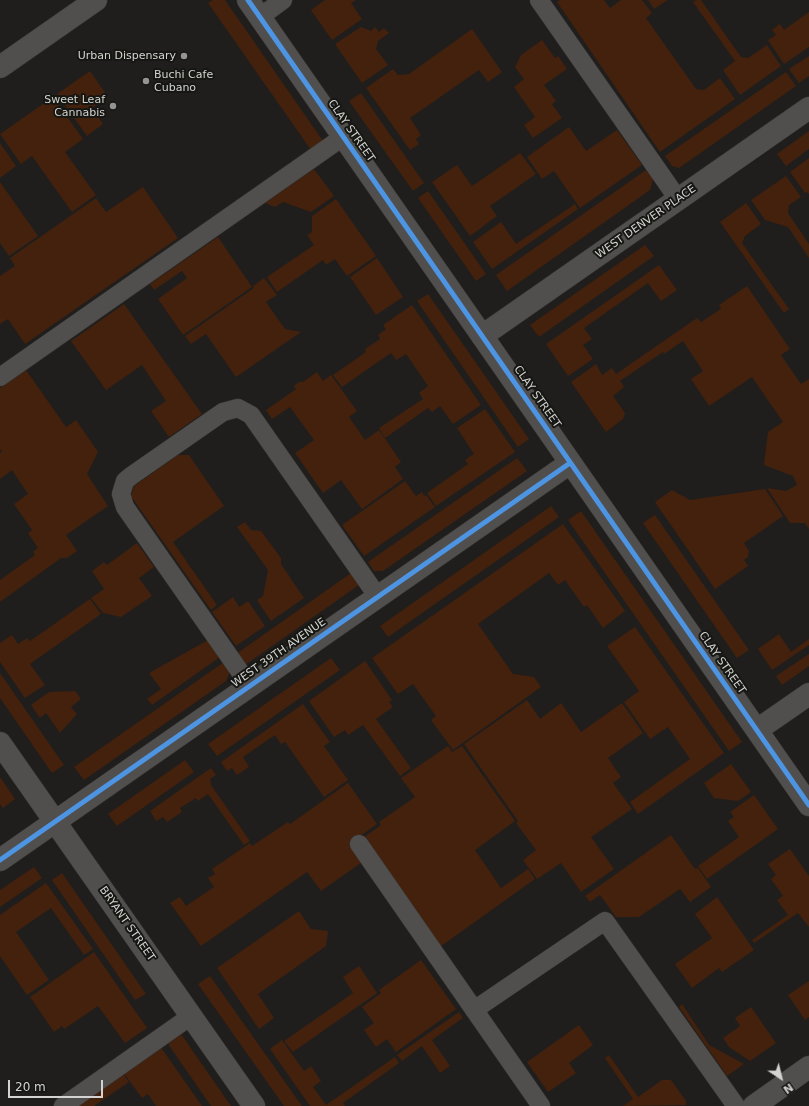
<!DOCTYPE html>
<html>
<head>
<meta charset="utf-8">
<style>
  body { margin:0 }
  #map { position:relative; width:809px; height:1106px; overflow:hidden; background:#1f1e1d; font-family:"DejaVu Sans",sans-serif }
  canvas { display:block }
  .north { position:absolute; left:761px; top:1058px; width:40px; height:40px; -webkit-text-stroke:3px #161613; paint-order:stroke; rotate:145deg; font-size:11px; font-weight:700; line-height:16px; text-align:center; color:#d3d3d1 }
  .north::after { content:''; display:block; margin:auto; width:14px; height:18px; background:#d3d3d1; clip-path:polygon(50% 0,100% 100%,50% 72%,0 100%) }
  .scale { position:absolute; left:8px; top:1080px; width:95px; height:18px; box-sizing:border-box; border:2px solid #d3d3d1; border-top:0; padding-left:5px; font-size:12px; line-height:14px; white-space:nowrap; color:#d3d3d1; -webkit-text-stroke:3px #161613; paint-order:stroke }
</style>
</head>
<body>
<div id="map">
<canvas width="809" height="1106"></canvas>
<div class="north">N</div>
<div class="scale">20 m</div>
</div>
<script>
const ctx = document.querySelector('canvas').getContext('2d');
ctx.lineJoin = 'round';
function fillPath(path, color) { ctx.fillStyle = color; ctx.fill(path, 'evenodd'); }
const toPath = rows => new Path2D(rows.map(r => 'M' + r).join(''));
function stroke(path, color, width, dash) { ctx.strokeStyle = color; ctx.lineWidth = width; ctx.lineCap = dash ? 'butt' : 'round'; ctx.setLineDash(dash || []); ctx.stroke(path); }
function drawText(font, color, halo, rows, align = 'center') {
  ctx.font = font + ' "DejaVu Sans",sans-serif'; ctx.lineWidth = 4; ctx.setLineDash([]); ctx.textBaseline = 'middle'; ctx.strokeStyle = halo; ctx.fillStyle = color; for (const [text, x, y, turn = 0] of rows) {
    ctx.save(); ctx.translate(x, y); ctx.rotate((+turn || 0) * Math.PI / 180); ctx.textAlign = isNaN(turn) ? turn : align; if (halo) ctx.strokeText(text, 0, 0); ctx.fillText(text, 0, 0); ctx.restore();
  }
}
const green = toPath([
  [213,0,225,0,323,141,311,150,208,3],
  [325,0,356,0,351,3,362,19,332,40,311,10],
  [560,0,604,0,610,8,621,0,642,0,652,13,646,18,696,89,704,90,720,78,735,99,660,152,557,2],
  [648,0,668,0,654,9],
  [697,0,701,0,741,57,748,58,767,45,781,66,740,95,723,70,735,61,693,2],
  [809,12,809,47,784,64,768,40,776,35,772,30,780,24,784,30],
  [361,27,371,31,375,27,379,32,384,28,389,33,378,41,376,49,388,65,362,83,335,44],
  [472,29,502,72,488,82,479,70,410,118,421,135,416,139,419,144,410,150,366,88,393,69,398,75,409,74],
  [542,40,555,58,558,56,567,69,544,85,556,101,552,104,562,118,533,138,524,125,535,117,514,87,524,79,515,67,521,55],
  [809,56,809,76,799,83,789,69],
  [90,71,108,97,92,108,103,124,87,136,57,94],
  [786,72,796,86,679,168,672,166,665,156],
  [361,93,424,183,413,191,349,101],
  [53,97,83,139,65,152,96,195,72,212,32,156,21,164,0,134],
  [569,127,586,151,617,130,642,165,580,208,554,171,542,179,527,157],
  [809,131,809,149,786,166,777,154],
  [0,143,16,166,0,178],
  [520,153,536,174,490,206,497,216,470,236,432,182,457,165,472,186],
  [809,158,809,194,807,192,805,193,790,172],
  [314,169,334,196,311,212,283,202,275,207,265,203],
  [646,170,653,179,650,190,507,291,496,275],
  [786,176,801,197,789,205,788,213,809,244,809,258,788,227,765,220,751,200],
  [0,182,38,236,9,256,0,243],
  [143,187,178,238,25,344,8,319,0,324,0,276,15,266,10,258,96,198,106,212],
  [428,191,486,274,476,281,418,198],
  [336,199,376,256,347,276,335,259,326,265,323,260,277,292,267,277,314,245,307,235,312,232,312,216],
  [746,203,761,224,745,236,742,243,789,309,784,313,720,222],
  [575,204,578,209,492,269,473,242,501,222,516,244],
  [218,237,252,287,183,335,158,299,187,278,182,271,154,290,150,284],
  [645,245,654,256,539,337,530,325],
  [377,258,403,297,376,315,350,277],
  [659,265,677,290,661,301,648,283,584,328,592,339,583,345,593,359,568,376,546,344],
  [264,278,277,295,266,302,285,329,301,332,236,377,206,334,191,344,185,336,254,288,253,286],
  [747,286,790,349,781,355,801,384,809,379,809,529,805,523,790,523,767,488,786,491,797,485,793,476,764,465,768,432,783,422,752,377,709,406,691,379,703,371,683,341,664,354,663,352,620,381,624,387,613,396,625,413,623,419,606,432,571,382,596,364,602,375,612,368,616,374,697,318,701,322,721,309,719,305],
  [428,294,529,439,518,447,417,301],
  [124,304,202,414,169,437,151,411,166,401,142,365,106,390,71,341],
  [412,305,481,405,453,424,440,406,432,412,428,408,385,438,379,428,423,399,419,393,428,386,406,354,396,360,391,353,342,387,333,375,366,352,365,349,380,339,378,335,386,329,383,325],
  [26,370,66,427,76,420,98,452,87,474,108,506,66,535,77,551,67,558,61,558,0,602,0,580,35,555,33,552,38,548,28,533,32,530,14,504,28,494,12,470,0,479,0,453,2,452,0,449,0,388],
  [317,372,323,381,331,375,357,411,349,417,365,440,379,430,401,462,395,467,403,479,362,509,341,480,323,493,295,453,314,440,290,407,272,419,266,410,296,389,294,386,299,382,303,382],
  [485,409,515,452,436,506,427,493,468,464,465,460,474,454,457,428],
  [178,455,189,455,224,506,173,542,217,605,211,610,131,496,134,486],
  [517,458,527,471,383,571,374,571,368,562],
  [405,481,416,496,422,492,424,496,426,495,435,507,364,556,342,525],
  [765,489,783,516,744,543,749,551,748,557,744,560,748,566,715,589,655,502,672,490,690,500],
  [551,506,559,517,388,637,380,626],
  [581,511,742,742,729,751,568,520],
  [655,515,749,650,737,658,643,523],
  [245,522,251,530,261,531,281,558,281,564,304,598,271,621,257,600,263,596,268,570,237,527],
  [563,524,625,611,603,628,587,605,584,607,565,580,558,585,549,573,478,624,513,674,534,677,541,687,453,750,431,720,436,716,413,684,398,694,372,658],
  [137,543,154,567,139,578,152,596,121,617,103,613,91,598,104,589,92,571,104,562,107,565],
  [354,571,359,585,245,665,236,654],
  [233,597,239,607,248,601,265,626,236,646,212,612],
  [90,599,101,614,30,664,45,685,25,698,0,662,0,643,12,635,18,644,27,638,30,641],
  [635,627,724,753,638,814,630,802,690,759,668,727,650,739,624,702,639,691,607,646],
  [779,634,791,652,809,639,809,645,772,670,758,649],
  [208,640,220,657,152,705,147,699,161,689,149,673],
  [809,654,809,666,782,685,776,676],
  [331,658,340,670,217,756,208,744],
  [365,661,392,700,389,702,393,707,376,719,411,768,400,776,363,725,348,735,345,730,334,737,309,701],
  [224,662,230,671,226,681,84,780,74,767],
  [0,673,64,765,52,773,0,698],
  [75,691,81,699,71,707,77,714,60,733,46,713,40,718,31,705,49,692],
  [527,700,540,719,561,703,581,732,622,703,643,733,608,758,621,777,613,783,632,809,591,837,614,869,581,892,561,863,537,879,523,860,536,850,516,823,518,821,464,744],
  [303,704,330,742,324,746,348,780,324,797,285,742,281,744,275,735,243,757,249,767,237,775,232,768,227,771,221,762],
  [448,746,452,752,462,746,515,821,475,850,501,888,528,869,535,879,430,954,353,845,381,825,379,822,415,797,401,778],
  [185,760,194,772,117,826,108,814],
  [731,764,751,792,738,801,714,798,704,783],
  [211,768,216,775,210,779,211,785,250,841,244,845,208,794,198,801,196,798,180,808,182,812,167,822,163,817,156,821,150,811],
  [0,777,15,799,3,808,0,804],
  [348,783,377,824,349,844,361,863,321,891,307,872,201,946,170,903,180,897,186,906,214,887,208,878,215,874,212,869,250,843,252,846,288,822,290,824],
  [754,795,778,829,707,879,698,866,739,837,728,821,734,817,730,812],
  [671,835,695,869,698,868,711,887,690,902,680,889,639,917,616,917,600,895,590,902,585,896],
  [790,849,809,876,809,927,798,913,754,943,752,940,788,915,777,900,783,896,771,879,776,875,768,864],
  [34,867,42,878,0,907,0,890],
  [62,873,146,994,135,1000,52,880],
  [46,883,93,949,84,955,51,908,16,932,49,980,27,995,0,956,0,915],
  [717,897,754,950,722,972,719,968,692,988,675,964,712,938,695,914],
  [299,911,311,929,328,931,326,946,258,994,274,1018,259,1029,217,968],
  [94,952,147,1028,125,1043,98,1006,64,1029,62,1026,54,1032,30,997],
  [421,960,456,1009,396,1052,387,1039,376,1047,364,1030,374,1023,362,1007,381,993,379,990],
  [359,966,377,993,293,1052,284,1041,353,993,343,977],
  [210,976,302,1106,284,1106,198,984],
  [809,981,809,1017,805,1020,788,995],
  [682,1004,709,1045,744,1064,727,1076,679,1007],
  [751,1007,776,1043,750,1061,729,1047,723,1038,740,1026,735,1018],
  [459,1012,463,1018,432,1040,450,1066,440,1073,422,1046,402,1061,397,1055],
  [579,1025,593,1045,569,1063,576,1073,548,1092,527,1062],
  [181,1034,231,1106,211,1106,168,1044],
  [282,1040,304,1071,311,1066,321,1081,313,1087,326,1105,395,1057,399,1063,343,1103,345,1106,310,1106,270,1049],
  [160,1046,202,1106,156,1106,148,1094,142,1098,123,1072],
  [609,1055,638,1097,662,1080,671,1080,686,1101,686,1105,623,1106,633,1099,605,1058],
  [122,1072,129,1082,94,1106,75,1106]
]);
const lane = toPath([
  [539,0,678,199],
  [260,17,283,0],
  [0,377,343,137],
  [250,686,125,507,121,494,125,481,131,476,223,412,238,408,251,415,378,597],
  [359,844,541,1106],
  [474,1010,605,921,736,1106],
  [63,1106,191,1016]
]);
const street = toPath([
  [248,0,809,805],
  [482,336,809,108],
  [757,730,809,694],
  [0,743,254,1106],
  [0,860,570,463],
  [754,1106,809,1067]
]);
const secondary = toPath([
  [0,67,96,0]
]);
const cycleway = toPath([
  [248,0,809,805],
  [0,860,570,463]
]);
const markers = [
  [184,56,4,"#949492"],
  [146,81,4,"#949492"],
  [113,106,4,"#949492"]
];
const poiNames = [
  ["Urban Dispensary",176,56],
  ["Buchi Cafe",154,75,"left"],
  ["Cubano",154,88,"left"],
  ["Sweet Leaf",105,100],
  ["Cannabis",105,113]
];
const streetNames = [
  ["CLAY STREET",351,131,55],
  ["WEST DENVER PLACE",646,222,-35],
  ["CLAY STREET",537,397,55],
  ["WEST 39TH AVENUE",279,653,-35],
  ["CLAY STREET",722,663,55],
  ["BRYANT STREET",127,924,55]
];
fillPath(green, '#43210c');
stroke(lane, '#393937', 19);
stroke(street, '#393937', 23);
stroke(secondary, '#393937', 23);
stroke(lane, '#504f4e', 18);
stroke(street, '#504f4e', 22);
stroke(secondary, '#504f4e', 22);
stroke(cycleway, '#4d94e3', 5);
for (const [x, y, r, color] of markers) { const dot = new Path2D(); dot.arc(x, y, r, 0, 2 * Math.PI); ctx.fillStyle = color; ctx.fill(dot); stroke(dot, '#161613', 1.5); }
drawText('11px', '#d3d3d1', '#161613', poiNames, 'right');
drawText('11px', '#d3d3d1', '#161613', streetNames);
</script>
</body>
</html>
